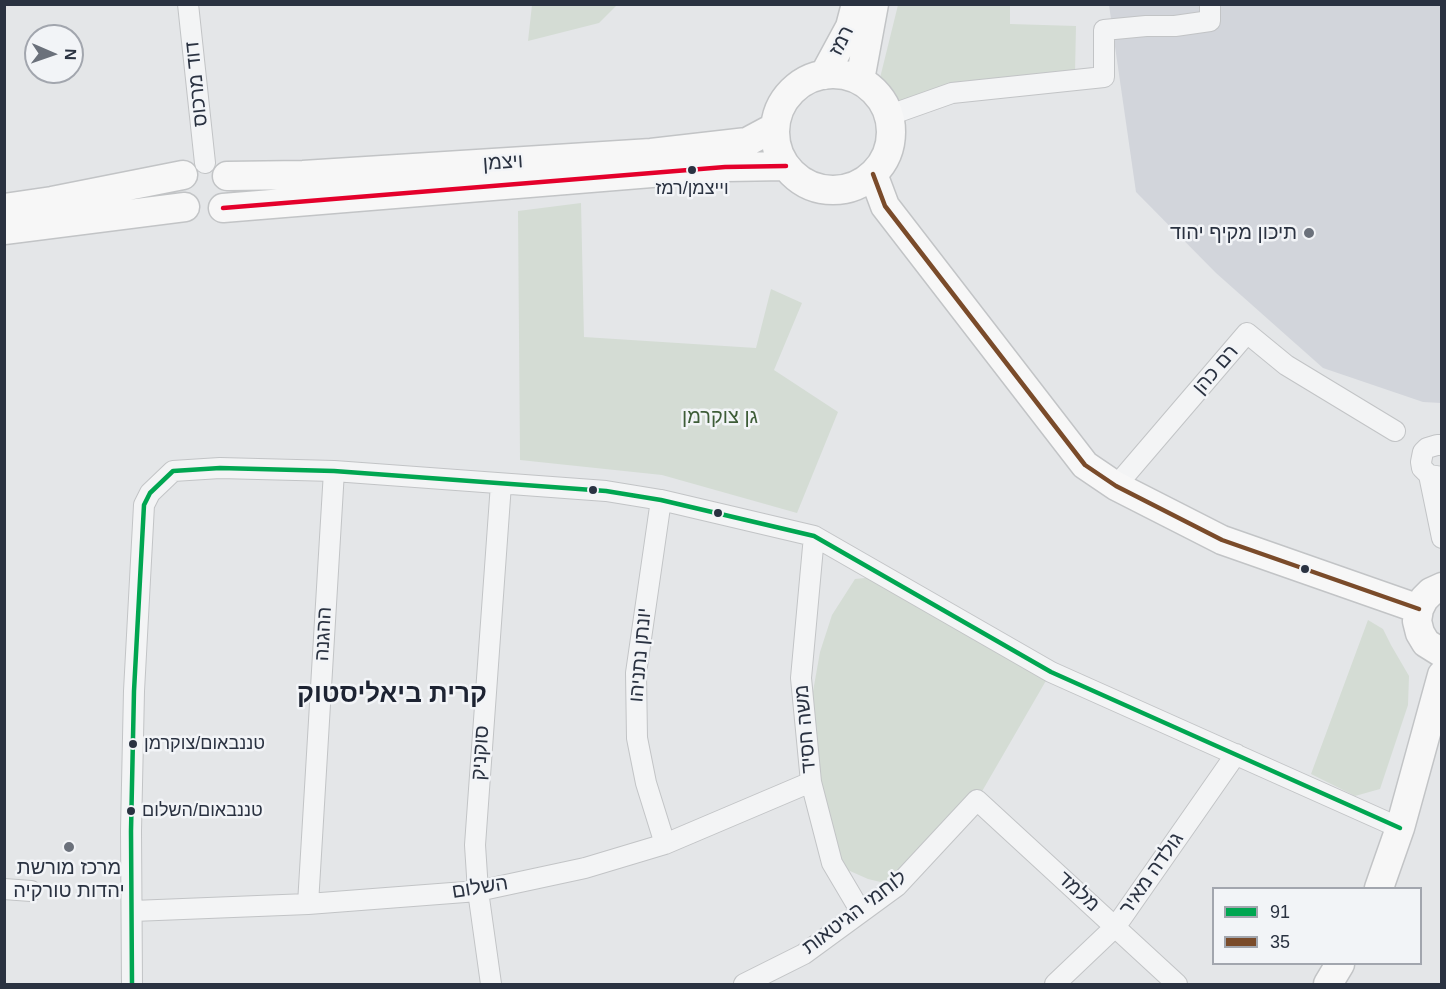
<!DOCTYPE html>
<html>
<head>
<meta charset="utf-8">
<style>
  body { margin:0 }
  #map { position:relative; width:1446px; height:989px; overflow:hidden; background:#e4e6e8; font-family:Helvetica,sans-serif }
  canvas { display:block }
  .frame { position:absolute; inset:0; border:6px solid #2a3241; pointer-events:none }
  .legend { position:absolute; left:1212px; top:887px; width:210px; height:78px; box-sizing:border-box; background:#f2f4f7; border:2px solid #a2a6ae; margin:0; padding:8px 10px; list-style:none; font-size:18px; color:#2a3241 }
  .legend li { display:flex; align-items:center; gap:12px; height:30px }
  .legend b { width:30px; border:2px solid #a2a6ae }
  .north { position:absolute; left:24px; top:24px; width:60px; height:60px; box-sizing:border-box; background:#f2f4f7; border:2px solid #a2a6ae; border-radius:50%; rotate:92deg; font-size:16px; font-weight:700; line-height:24px; text-align:center; color:#2a3241 }
  .north::after { content:''; display:block; margin:auto; width:21px; height:27px; background:#6b717b; clip-path:polygon(50% 0,100% 100%,50% 72%,0 100%) }
</style>
</head>
<body>
<div id="map">
<canvas width="1446" height="989"></canvas>
<div class="frame"></div>
<ul class="legend">
<li><b style="height:8px;background:#00a651"></b>91</li>
<li><b style="height:8px;background:#7a4b2a"></b>35</li>
</ul>
<div class="north">N</div>
</div>
<script>
const ctx = document.querySelector('canvas').getContext('2d');
ctx.lineJoin = 'round';
function fillPath(path, color) { ctx.fillStyle = color; ctx.fill(path, 'evenodd'); }
const toPath = rows => new Path2D(rows.map(r => 'M' + r).join(''));
function stroke(path, color, width, dash) { ctx.strokeStyle = color; ctx.lineWidth = width; ctx.lineCap = dash ? 'butt' : 'round'; ctx.setLineDash(dash || []); ctx.stroke(path); }
function drawText(font, color, halo, rows, align = 'center') {
  ctx.font = font + ' Helvetica,"Noto Sans Hebrew",sans-serif'; ctx.lineWidth = 5; ctx.setLineDash([]); ctx.textBaseline = 'middle'; ctx.strokeStyle = halo; ctx.fillStyle = color; for (const [text, x, y, turn = 0] of rows) {
    ctx.save(); ctx.translate(x, y); ctx.rotate((+turn || 0) * Math.PI / 180); ctx.textAlign = isNaN(turn) ? turn : align; if (halo) ctx.strokeText(text, 0, 0); ctx.fillText(text, 0, 0); ctx.restore();
  }
}
const built = toPath([
  [1109,5,1441,5,1441,403,1423,402,1323,368,1216,273,1136,192]
]);
const green = toPath([
  [532,5,532,4,617,5,599,23,528,41],
  [898,5,1010,5,1010,24,1076,26,1075,73,953,84,894,103,880,78],
  [581,203,584,337,756,348,771,289,802,303,774,370,838,412,797,513,662,475,520,460,518,211],
  [884,576,1051,672,977,800,897,886,868,879,832,863,806,731,820,652,832,615,855,579],
  [1368,620,1383,629,1391,645,1409,676,1408,705,1380,789,1355,796,1311,774]
]);
const street = toPath([
  [188,4,205,163],
  [887,116,952,93,1104,77,1104,30,1146,26,1175,26,1210,21,1210,4],
  [1442,445,1437,445,1427,448,1423,452,1421,462,1422,468,1429,475,1442,477],
  [1429,475,1442,538],
  [1116,486,1247,333,1286,365,1395,431],
  [661,500,636,673,637,738,646,783,665,844],
  [814,536,801,678,811,782,832,863,861,912],
  [4,889,31,891],
  [308,904,334,471],
  [133,911,308,904,478,891,585,868,665,844,811,782],
  [132,984,131,831,134,691,144,505,150,493,173,471,220,468,334,471,606,491,661,500,814,536,1051,672,1400,828],
  [491,984,478,891,475,845,501,484],
  [744,984,804,954,897,886,977,800,1177,984],
  [1055,984,1116,926,1236,754]
]);
const secondary = toPath([
  '775 132a58 58 0 1 1 116 0a58 58 0 1 1-116 0Z',
  [824,75,850,27,856,4],
  [860,80,874,4],
  [873,174,885,206,1085,465,1116,486,1222,540,1419,609],
  [227,176,303,175,651,153,747,142,775,127],
  [4,208,52,201,183,175],
  [223,208,725,167,786,166],
  [4,230,185,207],
  [1442,587,1431,592,1424,599,1419,609,1417,621,1420,633,1426,643,1442,653],
  [1379,888,1400,828,1442,675],
  [1328,984,1340,964]
]);
const bus1 = toPath([
  [132,984,131,831,134,691,144,505,150,493,173,471,220,468,334,471,606,491,661,500,814,536,1051,672,1400,828]
]);
const bus2 = toPath([
  [873,174,885,206,1085,465,1116,486,1222,540,1419,609]
]);
const bus3 = toPath([
  [223,208,725,167,786,166]
]);
const markers = [
  [692,170,5,"#2a3241"],
  [1309,233,6,"#6b717b"],
  [593,490,5,"#2a3241"],
  [718,513,5,"#2a3241"],
  [1305,569,5,"#2a3241"],
  [133,744,5,"#2a3241"],
  [131,811,5,"#2a3241"],
  [69,847,6,"#6b717b"]
];
const busNames = [
  ["וייצמן/רמז",692,189,"center"],
  ["טננבאום/צוקרמן",144,744],
  ["טננבאום/השלום",142,811]
];
const streetNames = [
  ["רמז",842,41,-64],
  ["דוד מרכוס",197,84,-96],
  ["ויצמן",503,163,-4],
  ["רם כהן",1216,370,-49],
  ["ההגנה",324,634,-87],
  ["יונתן נתניהו",641,655,-85],
  ["משה חסיד",806,729,-95],
  ["סוקניק",481,753,-86],
  ["גולדה מאיר",1152,874,-55],
  ["השלום",480,888,-9],
  ["מלמד",1078,892,42],
  ["לוחמי הגיטאות",855,913,-37]
];
const poiNames = [
  ["תיכון מקיף יהוד",1297,233],
  ["מרכז מורשת",69,868,"center"],
  ["יהדות טורקיה",69,891,"center"]
];
const parkNames = [
  ["גן צוקרמן",720,417]
];
const districtNames = [
  ["קרית ביאליסטוק",392,695]
];
fillPath(built, '#d2d5db');
fillPath(green, '#d4dcd4');
stroke(street, '#c2c4c6', 22);
stroke(secondary, '#c2c4c6', 31);
stroke(street, '#f3f4f5', 20);
stroke(secondary, '#f7f7f7', 28);
stroke(bus1, '#00a651', 4.5);
stroke(bus2, '#7a4b2a', 4.5);
stroke(bus3, '#e4002b', 4.5);
for (const [x, y, r, color] of markers) { const dot = new Path2D(); dot.arc(x, y, r, 0, 2 * Math.PI); ctx.fillStyle = color; ctx.fill(dot); stroke(dot, '#f2f4f7', 2); }
drawText('18px', '#2a3241', '#f2f4f7', busNames, 'left');
drawText('20px', '#2a3241', '#f2f4f7', streetNames);
drawText('20px', '#2a3241', '#f2f4f7', poiNames, 'right');
drawText('20px', '#3e5d38', '#f2f4f7', parkNames);
drawText('bold 26px', '#1d2332', '#f2f4f7', districtNames);
</script>
</body>
</html>
